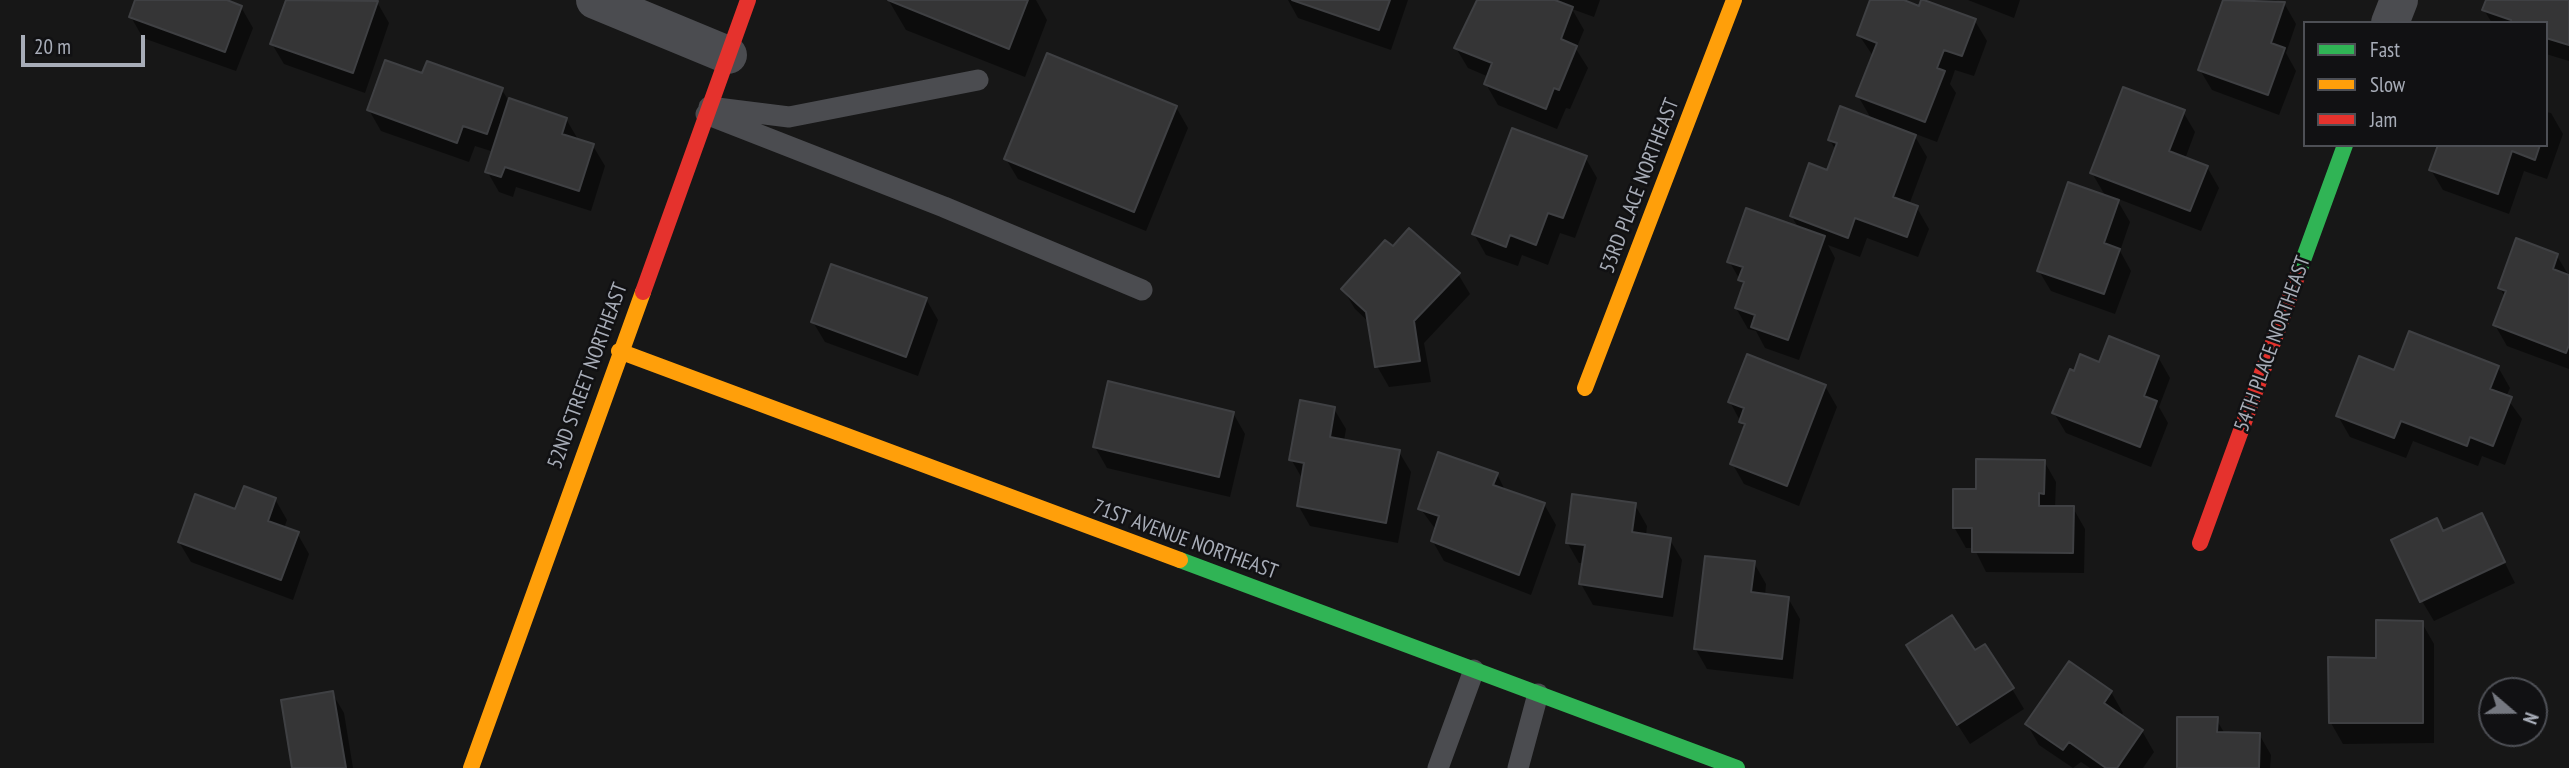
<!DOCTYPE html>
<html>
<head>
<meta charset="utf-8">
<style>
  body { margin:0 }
  #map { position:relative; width:2569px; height:768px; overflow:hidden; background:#171717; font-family:"PT Sans Narrow",sans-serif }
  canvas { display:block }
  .legend { position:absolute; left:2303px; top:21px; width:245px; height:126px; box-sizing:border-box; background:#111113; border:2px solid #4d4f55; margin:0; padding:9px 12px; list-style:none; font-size:21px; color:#a8adb8 }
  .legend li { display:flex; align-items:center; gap:14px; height:35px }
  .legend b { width:35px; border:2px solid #4d4f55 }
  .north { position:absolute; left:2478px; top:677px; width:70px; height:70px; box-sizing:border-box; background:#111113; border:2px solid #4d4f55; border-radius:50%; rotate:110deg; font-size:19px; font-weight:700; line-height:28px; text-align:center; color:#a8adb8 }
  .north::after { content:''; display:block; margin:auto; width:24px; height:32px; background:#757880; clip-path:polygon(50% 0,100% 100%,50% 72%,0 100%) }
  .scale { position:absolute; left:21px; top:35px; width:124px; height:32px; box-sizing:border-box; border:4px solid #a8adb8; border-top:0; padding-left:9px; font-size:21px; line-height:24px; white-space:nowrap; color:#a8adb8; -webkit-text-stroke:5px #111113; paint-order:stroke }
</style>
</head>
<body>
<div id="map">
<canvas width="2569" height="768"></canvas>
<ul class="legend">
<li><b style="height:9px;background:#30b455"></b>Fast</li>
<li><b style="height:9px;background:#ff9f0a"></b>Slow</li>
<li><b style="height:9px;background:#e5322d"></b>Jam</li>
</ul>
<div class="north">N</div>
<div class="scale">20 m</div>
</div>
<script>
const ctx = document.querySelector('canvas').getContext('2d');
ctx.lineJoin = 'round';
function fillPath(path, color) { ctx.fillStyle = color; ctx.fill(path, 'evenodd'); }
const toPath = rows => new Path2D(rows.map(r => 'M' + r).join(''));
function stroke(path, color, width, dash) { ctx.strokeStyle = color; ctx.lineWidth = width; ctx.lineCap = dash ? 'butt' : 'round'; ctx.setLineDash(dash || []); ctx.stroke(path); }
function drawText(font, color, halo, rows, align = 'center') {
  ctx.font = font + ' "PT Sans Narrow",sans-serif'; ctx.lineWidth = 5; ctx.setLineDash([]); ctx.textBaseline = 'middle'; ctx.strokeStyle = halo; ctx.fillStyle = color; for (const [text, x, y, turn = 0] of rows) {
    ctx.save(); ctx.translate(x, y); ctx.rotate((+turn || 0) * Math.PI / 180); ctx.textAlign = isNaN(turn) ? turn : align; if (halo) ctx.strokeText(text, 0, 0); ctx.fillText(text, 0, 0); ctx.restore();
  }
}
const shadow = toPath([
  [137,0,222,0,241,7,253,28,236,71,143,38,131,17],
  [287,0,377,2,389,23,365,93,284,64,272,44],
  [1036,0,1047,20,1025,77,906,30,889,1],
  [1288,0,1408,0,1391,50,1298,18],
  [1478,0,1600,0,1594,17,1572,9,1584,30,1576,49,1588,68,1570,109,1566,108,1557,129,1498,105,1486,84,1489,77,1468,68,1456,48],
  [1872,0,1904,0,1975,21,1987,41,1974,76,1955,70,1950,84,1956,93,1937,142,1913,133,1927,157,1909,205,1917,208,1929,229,1918,257,1867,238,1860,257,1828,245,1835,258,1799,360,1765,348,1756,331,1748,329,1736,308,1744,287,1729,261,1799,229,1791,215,1828,172,1836,151,1830,140,1872,120,1858,96,1873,56,1859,35],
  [1968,0,2020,0,2014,18],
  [2225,0,2275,0,2284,3,2296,24,2286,53,2296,71,2279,115,2212,90,2200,70],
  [2487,0,2569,0,2569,61,2546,54,2546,23,2492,23,2484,10],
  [423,75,502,90,510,103,566,119,579,141,593,146,605,166,591,211,516,187,513,197,499,192,487,171,494,152,475,146,469,162,381,131,369,110],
  [1176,107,1188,128,1146,231,1018,179,1006,159],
  [2183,112,2195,132,2185,159,2207,167,2219,188,2201,231,2116,198,2130,222,2120,251,2131,271,2115,314,2051,291,2039,271,2106,197,2092,173],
  [2546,112,2551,113,2563,134,2547,179,2524,171,2509,214,2443,190,2431,170,2440,145,2546,145],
  [1585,157,1597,178,1575,238,1560,233,1548,265,1522,255,1518,266,1486,255,1474,234],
  [1393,248,1458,274,1470,294,1424,343,1431,382,1389,387,1377,366,1370,323,1355,309,1343,289],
  [2557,256,2569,276,2569,369,2507,346,2495,325,2505,297,2500,288],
  [926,299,938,320,918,376,825,342,813,322],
  [2158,357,2170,378,2159,407,2168,423,2151,467,2066,433,2054,413,2075,373,2100,364],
  [2498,367,2510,388,2506,397,2522,419,2505,465,2482,456,2478,466,2413,441,2406,458,2350,437,2338,416,2395,372],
  [1825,386,1837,407,1799,506,1744,484,1732,463,1745,430,1730,402],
  [1334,409,1346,429,1344,441,1399,452,1411,472,1398,543,1310,526,1298,505,1303,480,1291,459],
  [1233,413,1245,434,1230,497,1107,468,1095,447],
  [2044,461,2056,482,2055,508,2073,508,2085,529,2084,573,1986,572,1974,548,1966,548,1954,527,1977,491],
  [1497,474,1506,492,1544,504,1556,525,1531,595,1444,561,1432,540,1436,530,1420,508],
  [275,499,287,520,284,528,297,533,309,554,293,600,191,562,179,542,236,511],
  [1635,505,1647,526,1646,536,1670,540,1682,560,1673,617,1593,605,1581,584,1584,563,1579,563,1567,542],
  [2481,515,2515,583,2434,621,2422,601,2444,533],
  [1754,563,1766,584,1765,596,1788,598,1800,619,1793,679,1707,669,1695,648],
  [2422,623,2434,644,2434,743,2343,744,2331,723,2378,659],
  [1974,652,2012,689,2024,709,1970,744,1920,666],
  [2111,692,2123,713,2120,716,2142,731,2154,752,2143,768,2090,768,2081,762,2073,768,2039,745,2027,724],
  [332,693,344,713,353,768,294,768],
  [2216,719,2225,734,2259,734,2271,755,2270,768,2178,768]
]);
const building = toPath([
  [135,0,227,0,242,6,225,52,129,17,135,0],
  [286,0,378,1,353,73,270,44,286,0],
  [888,0,1028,0,1009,49,888,0],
  [1292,0,1390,0,1379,30,1292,0],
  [1477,0,1555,0,1573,7,1561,39,1577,46,1559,90,1554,88,1546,109,1484,84,1492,63,1454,48,1477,0],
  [1870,0,1904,0,1919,6,1921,0,1924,0,1976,19,1962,56,1944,50,1937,68,1945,71,1925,122,1856,96,1877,43,1857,35,1870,0],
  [2223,0,2285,2,2271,43,2285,48,2268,95,2198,70,2223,0],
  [2486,0,2569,0,2569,45,2546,38,2546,23,2510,23,2511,20,2482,10,2486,0],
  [1047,53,1177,106,1134,212,1004,159,1047,53],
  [385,60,422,73,427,61,503,88,487,134,463,126,457,143,367,110,385,60],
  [2123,87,2185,110,2169,151,2208,166,2190,211,2090,173,2123,87],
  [509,98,567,118,562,134,594,144,579,191,505,167,501,177,485,172,509,98],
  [1840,106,1916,135,1893,197,1918,206,1907,237,1855,218,1848,238,1790,216,1809,163,1827,170,1837,143,1828,140,1840,106],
  [1512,128,1587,156,1563,218,1548,213,1536,245,1510,235,1506,247,1472,234,1512,128],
  [2438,145,2540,145,2535,160,2512,151,2498,194,2429,170,2438,145],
  [2068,182,2119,200,2104,243,2120,249,2104,294,2037,271,2068,182],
  [1746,208,1825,236,1788,340,1751,327,1755,315,1735,308,1744,282,1738,280,1743,267,1727,262,1746,208],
  [1409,228,1460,273,1414,321,1420,361,1375,367,1366,312,1341,289,1385,240,1393,246,1409,228],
  [2516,238,2558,254,2553,269,2569,275,2569,345,2566,353,2493,325,2506,291,2498,288,2516,238],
  [831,264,927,298,906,357,811,322,831,264],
  [2409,331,2499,366,2490,389,2512,397,2493,446,2470,437,2467,446,2401,421,2394,438,2336,416,2359,356,2394,370,2409,331],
  [2109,336,2159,356,2144,396,2157,401,2140,447,2052,413,2070,369,2074,371,2080,354,2099,362,2109,336],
  [1747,354,1826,385,1787,486,1730,464,1745,424,1739,422,1744,408,1728,402,1747,354],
  [1108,381,1234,412,1219,477,1093,447,1108,381],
  [1300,400,1335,407,1330,437,1400,450,1386,523,1297,506,1304,463,1289,460,1300,400],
  [1438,452,1498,473,1493,485,1545,503,1519,575,1431,541,1439,516,1418,509,1438,452],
  [1976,459,2045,460,2044,494,2039,493,2039,506,2074,506,2073,553,1972,552,1972,528,1953,528,1953,489,1976,489,1976,459],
  [244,486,276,498,268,521,299,532,281,580,178,542,195,494,235,509,244,486],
  [1572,494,1636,503,1632,532,1671,538,1662,597,1579,584,1585,545,1566,543,1572,494],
  [2482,513,2505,562,2420,602,2391,540,2437,518,2443,531,2482,513],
  [1705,556,1755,561,1751,592,1789,597,1782,659,1694,649,1705,556],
  [1952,615,1975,650,1985,644,2014,688,1957,725,1906,645,1952,615],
  [2376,620,2423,621,2423,723,2329,723,2328,657,2376,658,2376,620],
  [2069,661,2112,691,2104,703,2143,730,2117,768,2106,768,2069,742,2063,750,2025,724,2069,661],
  [333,691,346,768,292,768,281,700,333,691],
  [2177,717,2218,717,2217,732,2260,733,2259,768,2177,768,2177,717]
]);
const lane = toPath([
  [709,107,789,117,978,80],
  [706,114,944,207,1142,290],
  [1438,768,1474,670],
  [1518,768,1538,694]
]);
const street = toPath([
  [595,0,728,55],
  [2390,23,2399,0]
]);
const fast = toPath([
  [2298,274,2345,145],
  [1180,560,1737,768]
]);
const slow = toPath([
  [619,351,1180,560],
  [1585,388,1734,0],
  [471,768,643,292]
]);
const jam = toPath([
  [643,292,748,0],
  [2200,543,2298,274]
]);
const streetNames = [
  ["53RD PLACE NORTHEAST",1640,186,-69],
  ["54TH PLACE NORTHEAST",2273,344,-70],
  ["52ND STREET NORTHEAST",588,376,-70],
  ["71ST AVENUE NORTHEAST",1185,540,20]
];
fillPath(shadow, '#0007');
fillPath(building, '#353536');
stroke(building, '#3f4043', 2);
stroke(lane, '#4b4c50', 21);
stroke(street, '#4b4c50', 38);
stroke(fast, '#30b455', 16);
stroke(slow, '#ff9f0a', 16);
stroke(jam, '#e5322d', 16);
drawText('21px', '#a8adb8', '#111113', streetNames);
</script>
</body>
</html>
